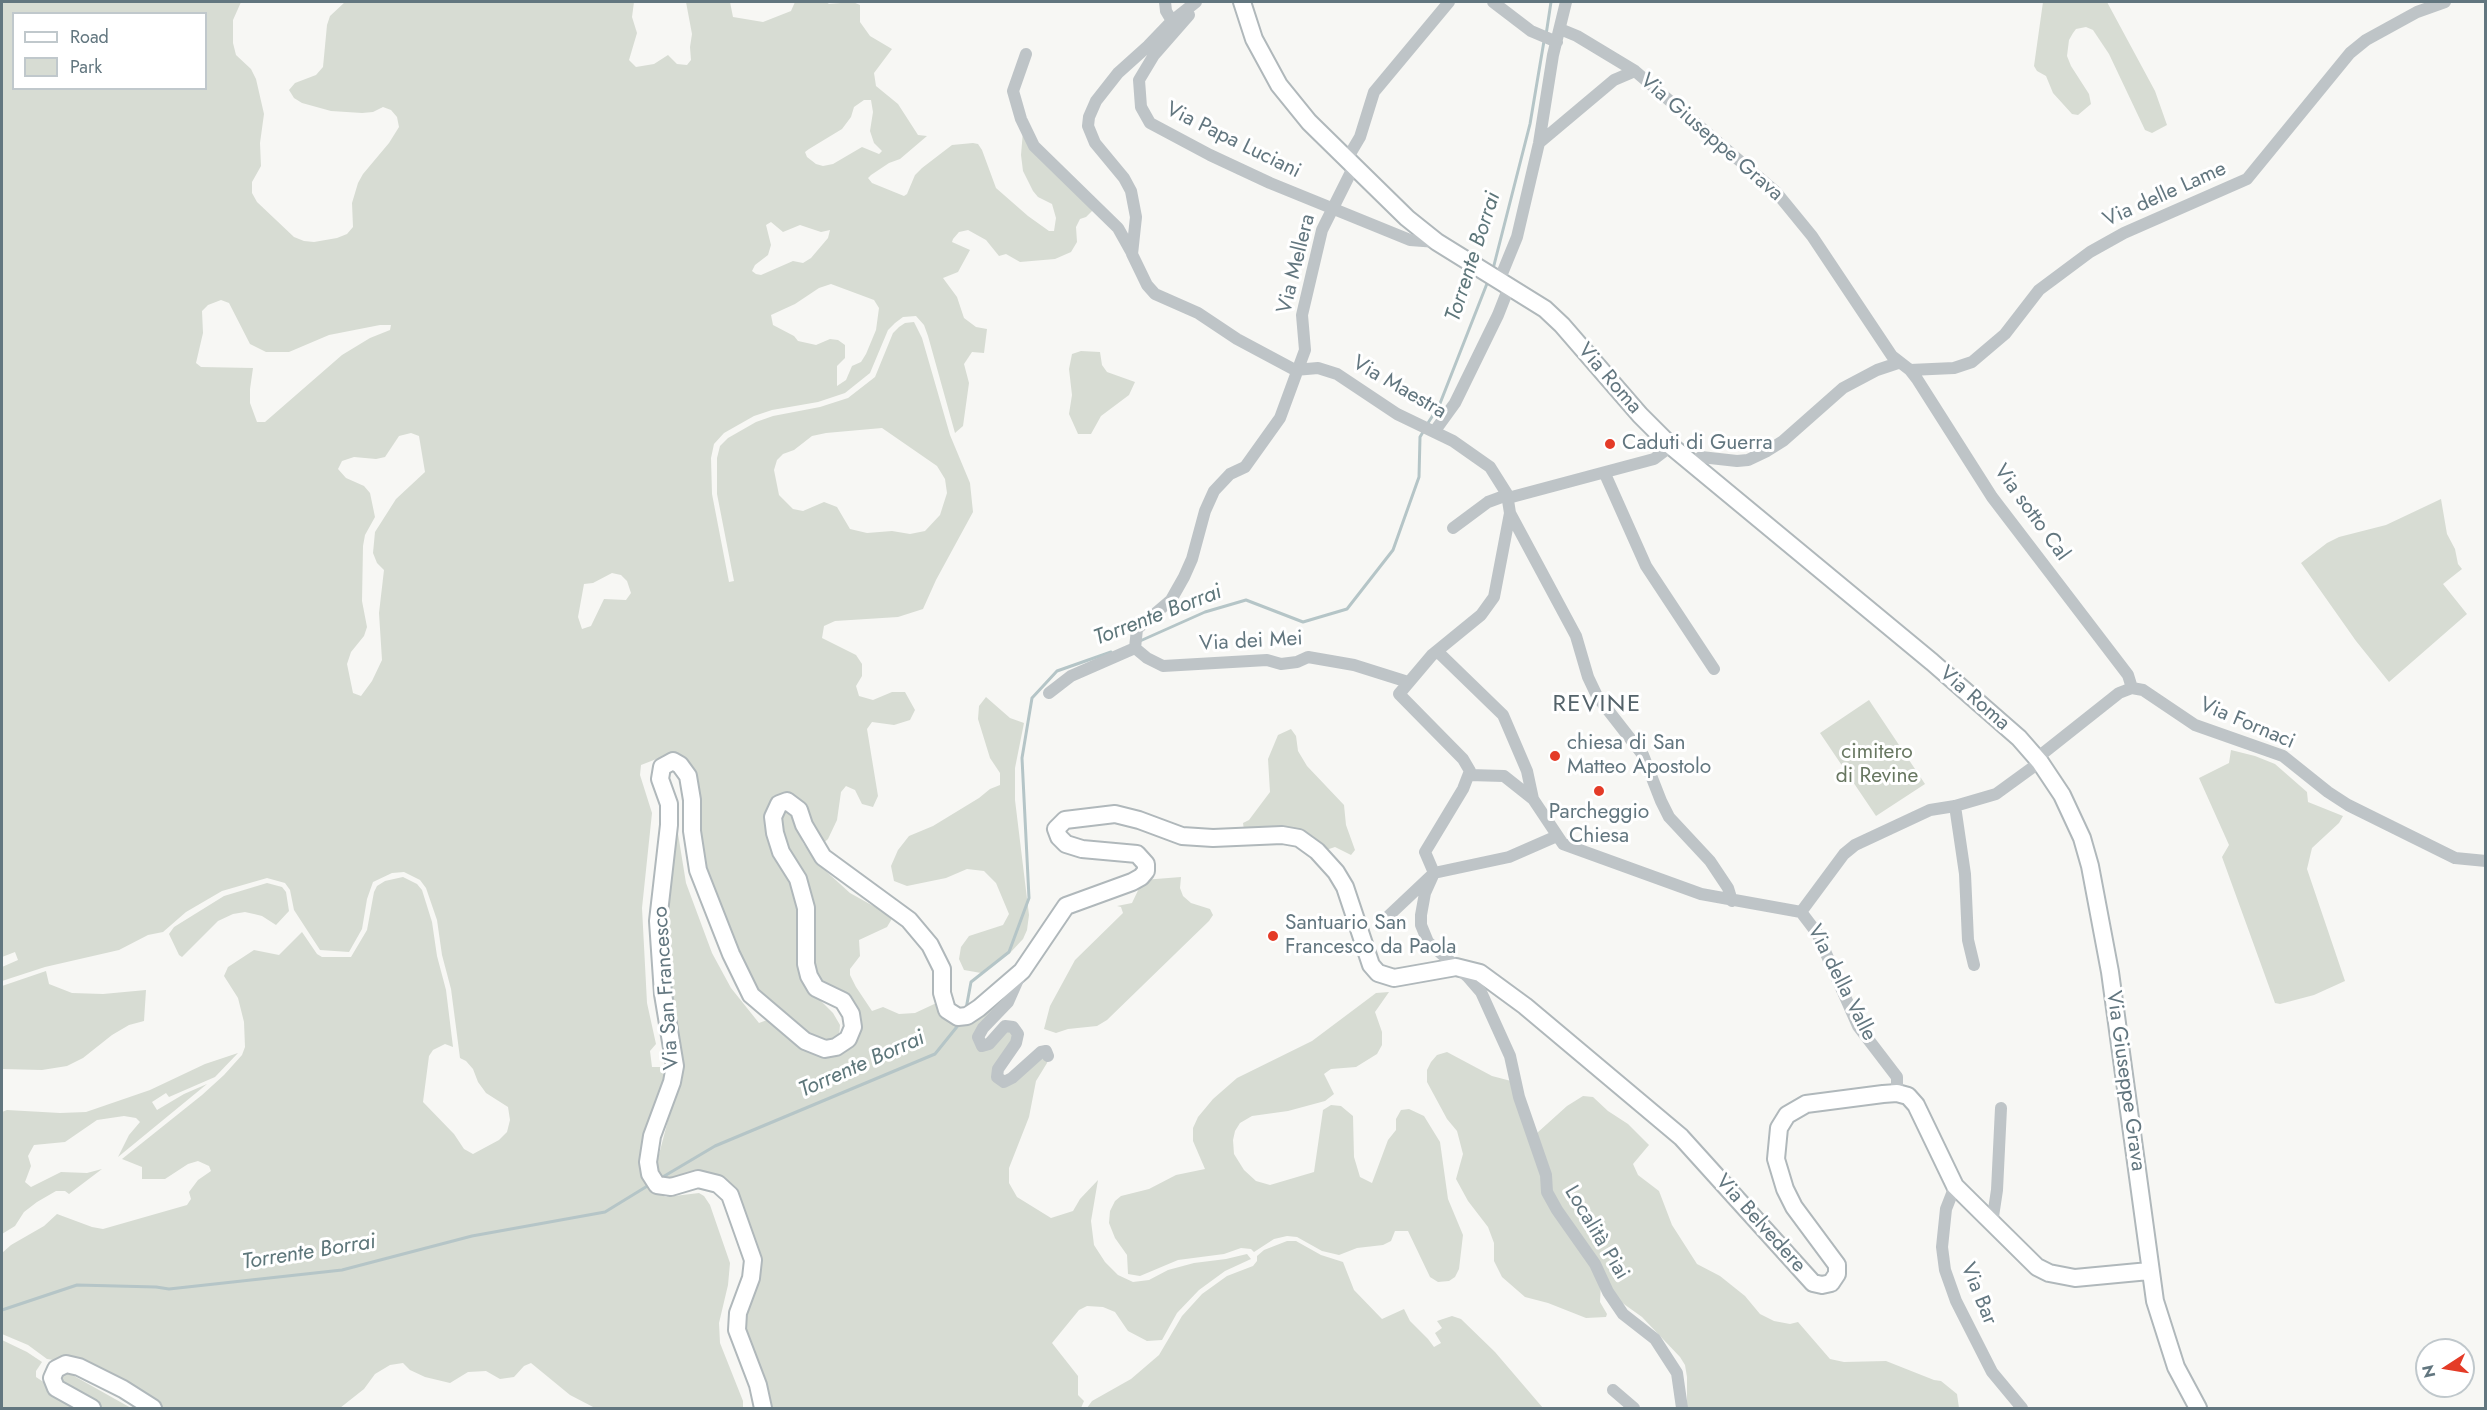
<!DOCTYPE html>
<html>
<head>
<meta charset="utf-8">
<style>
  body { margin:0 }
  #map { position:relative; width:2487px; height:1410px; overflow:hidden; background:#f7f7f4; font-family:Jost,sans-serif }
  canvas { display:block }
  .frame { position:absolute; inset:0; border:3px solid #62767f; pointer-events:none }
  .legend { position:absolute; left:12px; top:12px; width:195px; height:78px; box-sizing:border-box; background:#fff; border:2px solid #c0c8cc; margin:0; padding:8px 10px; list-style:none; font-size:18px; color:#62767f }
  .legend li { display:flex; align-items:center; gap:12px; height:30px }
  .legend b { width:30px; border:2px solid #c0c8cc }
  .north { position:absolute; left:2415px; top:1338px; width:60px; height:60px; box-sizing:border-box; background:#fff; border:2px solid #c0c8cc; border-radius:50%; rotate:258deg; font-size:16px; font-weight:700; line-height:24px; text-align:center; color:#62767f }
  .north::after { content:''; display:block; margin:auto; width:21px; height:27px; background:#e43b27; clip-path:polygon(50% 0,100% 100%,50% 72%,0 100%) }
</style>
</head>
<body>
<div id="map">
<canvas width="2487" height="1410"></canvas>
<div class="frame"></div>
<ul class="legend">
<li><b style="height:8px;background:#fff"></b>Road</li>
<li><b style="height:16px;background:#d7dcd3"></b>Park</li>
</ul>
<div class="north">N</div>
</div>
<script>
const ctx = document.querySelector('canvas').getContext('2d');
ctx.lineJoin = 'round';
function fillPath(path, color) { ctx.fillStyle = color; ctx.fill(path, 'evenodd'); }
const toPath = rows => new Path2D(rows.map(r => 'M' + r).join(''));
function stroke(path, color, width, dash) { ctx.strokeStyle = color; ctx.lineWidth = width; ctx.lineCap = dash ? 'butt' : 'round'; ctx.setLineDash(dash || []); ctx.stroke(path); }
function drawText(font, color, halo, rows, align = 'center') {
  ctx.font = font + ' Jost,sans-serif'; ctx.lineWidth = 6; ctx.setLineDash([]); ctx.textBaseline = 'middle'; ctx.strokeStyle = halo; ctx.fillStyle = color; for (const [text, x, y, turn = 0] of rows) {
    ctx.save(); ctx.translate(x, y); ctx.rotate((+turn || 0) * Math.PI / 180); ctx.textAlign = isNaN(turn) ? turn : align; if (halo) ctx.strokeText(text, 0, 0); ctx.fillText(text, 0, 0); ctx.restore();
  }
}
const green = toPath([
  [2,2,241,2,233,20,233,43,236,55,251,69,256,79,264,114,260,143,261,166,252,182,252,193,257,202,294,237,304,241,314,242,337,238,347,234,353,227,352,203,358,183,363,174,389,143,399,127,397,117,391,110,383,107,373,112,362,113,331,111,302,103,294,98,289,90,295,83,316,75,323,67,327,25,330,16,345,2,634,2,632,17,637,33,629,60,636,67,654,64,668,55,677,64,687,65,691,60,690,47,692,34,686,2,730,2,733,17,763,22,791,11,795,2,826,2,829,4,853,2,860,5,860,22,870,36,892,49,874,73,876,86,898,104,918,135,927,136,900,159,889,163,871,175,868,178,872,183,904,196,907,194,915,175,922,168,952,145,973,143,978,144,982,150,996,188,1028,216,1049,231,1054,231,1056,218,1052,204,1038,197,1033,191,1023,171,1021,155,1023,131,1095,208,1086,217,1080,219,1076,227,1077,242,1071,252,1055,259,1020,262,1006,254,999,256,986,240,968,230,959,232,953,239,952,242,970,250,958,272,943,278,957,297,964,318,976,327,987,329,984,353,972,352,964,364,969,383,963,426,955,433,928,336,924,325,916,316,903,317,895,323,888,330,870,373,845,393,818,402,772,410,754,416,724,433,714,444,711,458,712,494,729,582,734,581,717,494,717,458,720,446,728,438,756,422,773,416,820,407,848,398,875,377,893,333,899,327,905,323,914,322,922,338,950,435,970,483,973,512,936,580,923,609,898,617,835,621,824,626,822,638,856,655,862,664,862,676,856,686,859,696,873,700,892,692,905,692,915,710,910,720,894,725,872,722,867,729,878,796,873,807,862,804,855,790,846,786,841,792,837,820,828,839,817,849,798,811,776,805,795,879,811,991,833,1013,840,1025,839,1037,830,1047,762,1005,705,893,686,787,667,758,659,758,641,765,640,775,652,813,642,908,647,1003,656,1044,650,1051,652,1067,668,1067,656,1130,653,1192,666,1197,699,1193,704,1196,710,1205,730,1263,728,1285,719,1323,720,1343,743,1401,743,1408,595,1408,570,1395,531,1363,524,1366,514,1377,500,1379,486,1371,468,1372,450,1383,425,1377,410,1370,403,1363,390,1365,375,1374,364,1389,340,1408,144,1408,60,1361,47,1359,28,1345,2,1334,2,1253,11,1245,44,1226,57,1214,92,1227,103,1229,187,1205,191,1199,189,1192,198,1180,211,1171,209,1166,198,1161,188,1164,165,1179,142,1179,142,1167,122,1159,202,1095,224,1075,242,1055,245,1047,244,1022,238,998,224,976,228,967,254,950,279,955,302,932,317,954,322,957,351,957,367,930,374,892,377,886,385,881,403,877,417,884,422,890,432,922,437,956,446,990,453,1047,445,1044,433,1050,429,1056,423,1102,454,1134,464,1149,473,1154,499,1140,507,1132,510,1120,508,1107,486,1093,478,1082,473,1069,466,1061,460,1058,451,989,442,955,437,920,426,888,420,880,404,872,392,873,373,882,367,899,362,929,349,952,320,950,294,910,290,890,285,883,267,878,222,891,186,912,163,932,148,935,119,950,45,967,2,981,2,967,18,960,15,952,2,957],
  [14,14,206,14,206,88,14,88],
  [864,100,871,100,873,112,870,131,874,143,882,151,879,154,862,147,833,164,823,166,816,164,807,157,805,152,809,149,842,129,851,117,854,107],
  [771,222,783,232,800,225,821,232,830,230,828,238,811,258,803,263,793,261,761,275,756,274,752,271,755,265,768,255,771,245,766,225],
  [831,284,874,300,879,308,876,330,866,354,861,362,852,366,846,380,837,386,837,366,845,358,845,345,838,340,830,339,816,345,798,341,794,336,773,325,771,315,795,304,819,288],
  [221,300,229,303,250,344,266,352,289,352,329,335,380,325,391,325,390,330,370,338,342,355,265,422,257,422,250,403,250,389,253,368,201,367,196,363,203,333,202,311,208,305],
  [882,428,937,466,945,479,947,493,940,515,925,531,910,534,892,531,867,533,850,529,837,507,824,502,803,511,793,509,779,495,774,470,777,460,783,454,794,450,812,436,826,433],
  [411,433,419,436,425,472,396,499,375,532,373,553,377,563,384,570,379,613,382,660,372,681,361,696,353,693,347,664,351,652,364,636,367,627,362,601,363,546,365,535,375,517,370,493,364,486,346,478,338,469,342,461,354,457,376,459,385,457,399,436],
  [612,573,621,575,627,581,631,593,626,600,604,599,591,626,582,629,578,617,584,584,593,583],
  [2043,2,2107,2,2155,91,2167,125,2152,133,2145,130,2109,54,2093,30,2086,27,2076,29,2073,33,2069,40,2067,56,2071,66,2089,94,2091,104,2078,115,2072,114,2053,93,2046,76,2037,71,2034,66],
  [1081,351,1100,352,1102,365,1107,372,1135,382,1129,395,1101,416,1091,434,1078,434,1069,414,1072,395,1069,369,1072,354],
  [2441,499,2447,534,2455,549,2458,564,2462,569,2443,584,2467,614,2389,682,2356,641,2301,563,2327,543,2339,537,2386,525],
  [986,697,1010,718,1024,723,1015,768,1015,800,1029,915,1027,930,1023,939,1010,953,981,973,964,970,959,959,961,947,969,936,1003,925,1009,914,996,883,984,871,967,869,946,878,907,886,894,881,891,866,898,850,909,836,933,826,979,798,990,789,1000,785,1000,773,990,758,978,719,979,706],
  [1869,700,1925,784,1876,816,1820,733],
  [1291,729,1296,736,1298,751,1307,766,1344,805,1346,825,1355,850,1351,855,1335,847,1323,851,1244,830,1243,823,1249,820,1270,792,1268,759,1278,735],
  [2231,750,2255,756,2275,764,2307,792,2308,802,2343,816,2339,823,2312,848,2307,869,2345,981,2314,995,2280,1004,2275,1003,2222,857,2229,845,2199,778,2229,763],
  [674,809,686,883,712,953,731,988,759,1023,767,1020,796,1040,844,1046,845,1014,818,986,798,866,779,826,782,811,786,811,791,816,803,843,818,864,850,893,893,917,887,927,859,940,860,956,850,969,850,975,856,987,872,1011,883,1007,899,1014,915,1013,945,999,949,1012,998,999,1000,1005,976,1042,1009,1031,1015,1036,995,1067,1000,1084,1045,1054,1048,1059,1047,1063,1036,1081,1029,1117,1009,1168,1009,1183,1017,1197,1051,1218,1073,1211,1080,1199,1098,1180,1091,1221,1094,1245,1105,1262,1118,1275,1133,1282,1149,1280,1168,1270,1194,1263,1226,1259,1247,1254,1251,1259,1225,1271,1199,1290,1177,1313,1162,1340,1147,1341,1128,1331,1115,1312,1103,1307,1087,1306,1079,1310,1052,1343,1078,1376,1078,1395,1084,1401,1081,1408,759,1408,740,1355,746,1263,720,1190,663,1179,656,1166,673,1101,660,969],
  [1181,877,1180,888,1183,896,1191,903,1210,909,1213,915,1209,921,1107,1020,1097,1026,1068,1029,1056,1033,1044,1029,1050,1006,1075,960,1123,913,1121,907,1117,906,1132,903,1143,880],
  [267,883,282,887,286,892,289,911,276,925,262,916,254,914,245,912,233,914,218,921,182,957,179,955,169,934,174,927,224,896],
  [46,971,49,984,72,993,103,994,146,990,144,1021,129,1025,112,1035,83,1058,67,1066,42,1070,2,1069,2,986],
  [1389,992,1375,1012,1382,1032,1382,1045,1377,1054,1356,1067,1331,1069,1324,1074,1334,1094,1325,1101,1288,1111,1252,1116,1240,1123,1235,1131,1233,1140,1234,1154,1244,1170,1256,1181,1270,1185,1314,1172,1323,1110,1331,1105,1341,1106,1353,1116,1354,1157,1360,1177,1372,1183,1388,1140,1396,1130,1396,1119,1401,1110,1409,1109,1424,1116,1440,1142,1448,1199,1463,1235,1459,1269,1455,1277,1449,1281,1438,1282,1430,1277,1408,1231,1395,1231,1391,1241,1383,1245,1357,1248,1339,1255,1322,1251,1297,1237,1287,1236,1274,1239,1254,1252,1251,1249,1241,1248,1224,1254,1178,1260,1140,1276,1128,1274,1127,1255,1115,1238,1109,1223,1110,1211,1115,1201,1121,1196,1149,1189,1176,1175,1205,1169,1193,1141,1193,1128,1198,1117,1213,1099,1237,1078,1312,1041,1376,993],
  [1447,1052,1492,1076,1511,1081,1543,1178,1601,1282,1600,1302,1607,1314,1606,1317,1586,1318,1548,1303,1525,1297,1502,1277,1494,1261,1494,1243,1488,1227,1468,1201,1456,1179,1463,1154,1457,1131,1447,1119,1427,1082,1427,1070,1431,1062,1437,1055],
  [238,1053,215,1077,169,1097,166,1093,152,1102,157,1110,184,1094,207,1084,118,1157,129,1135,140,1122,136,1118,124,1116,97,1120,65,1142,34,1145,28,1156,31,1166,25,1182,31,1187,61,1172,87,1173,102,1169,69,1194,65,1191,56,1191,37,1202,24,1212,15,1226,2,1234,2,1112,7,1110,60,1113,86,1112,150,1090,205,1064],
  [1583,1096,1593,1097,1608,1111,1628,1124,1649,1145,1633,1164,1638,1175,1659,1191,1672,1225,1697,1264,1720,1276,1745,1296,1760,1314,1774,1321,1790,1324,1798,1322,1830,1359,1844,1362,1886,1361,1934,1380,1941,1381,1957,1394,1959,1408,1687,1408,1687,1377,1685,1365,1680,1357,1642,1317,1621,1302,1555,1202,1537,1133,1567,1106],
  [1287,1241,1296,1241,1321,1255,1343,1262,1354,1290,1382,1319,1404,1309,1410,1321,1428,1339,1434,1347,1441,1343,1435,1333,1442,1328,1437,1321,1452,1316,1461,1319,1495,1352,1543,1408,1087,1408,1092,1401,1131,1379,1159,1355,1182,1316,1202,1294,1227,1276,1253,1266,1257,1261,1257,1256,1264,1250],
  [2,1340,27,1352,42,1362,36,1371,36,1377,82,1408,2,1408],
  [48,1368,67,1372,131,1408,95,1408,46,1374]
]);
const stream = toPath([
  [1546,35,1551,2],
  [1493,269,1530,124,1544,41],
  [1426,426,1439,406,1488,281],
  [1140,641,1205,612,1246,600,1303,622,1347,609,1393,550,1419,477,1420,437,1423,432],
  [966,1009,971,982,1009,952,1029,898,1022,758,1032,698,1057,671,1111,652],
  [661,1178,715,1146,935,1054,960,1023],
  [2,1310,77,1285,156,1287,169,1289,342,1270,472,1236,605,1212,649,1185]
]);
const street = toPath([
  [1165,2,1166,11,1172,21],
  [1196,2,1172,21,1148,46,1118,73,1096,101,1089,117,1088,126,1095,143,1124,178,1131,191,1136,217,1132,254,1147,285,1155,294,1198,313,1237,339,1295,370,1318,368,1337,374,1397,414,1453,441,1490,467,1507,494,1510,513,1576,636,1588,677,1597,696,1643,755,1661,801,1669,817,1710,861,1728,888,1732,901],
  [1493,2,1531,31,1557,42],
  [1189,15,1154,55,1139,80,1141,107,1150,123,1210,155,1270,183,1410,240,1437,242],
  [1560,29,1577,36,1635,71,1776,192,1812,236,1892,356,1910,370,1917,379,1992,497,2128,675,2132,688],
  [1026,54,1013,91,1021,119,1034,146,1118,228,1132,253],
  [1539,143,1614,80,1635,71],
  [1347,159,1360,137,1374,92,1449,2],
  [1354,166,1322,230,1302,315,1305,350,1280,418,1245,467,1230,474,1214,491,1205,511,1192,559,1184,577,1171,600,1137,629,1135,648,1147,658,1163,666,1267,660,1281,664,1297,662,1308,657,1354,665,1408,682],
  [1499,281,1517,237,1539,143,1553,55,1566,2],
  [1910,370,1954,368,1972,362,2005,334,2039,290,2090,252,2124,233,2247,179,2350,53,2366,40,2417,12,2445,2],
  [1434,432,1455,403,1498,315,1509,287],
  [1692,464,1701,457,1737,461,1748,460,1767,451,1783,441,1843,388,1877,370,1898,363],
  [1605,474,1646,566,1714,669],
  [1508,498,1654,459,1671,446],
  [1453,528,1488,502,1507,495],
  [1437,651,1503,715,1527,771,1533,799,1563,844,1701,894,1801,912,1817,933,1858,1026,1897,1077,1897,1093],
  [1049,693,1071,676,1135,648],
  [2037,758,2119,693,2132,688,2143,690,2195,725,2283,756,2328,792,2348,805,2455,858,2486,861],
  [1469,775,1504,776,1533,799],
  [1955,806,1965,874,1968,940,1974,965],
  [1434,873,1425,893,1421,915,1421,925,1428,942,1468,977,1481,992,1510,1056,1519,1097,1546,1175,1547,1192,1557,1210,1595,1264,1608,1292,1623,1314,1655,1339,1677,1373,1682,1408],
  [1434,873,1425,852,1463,789,1470,771,1463,759,1399,694,1432,655,1481,615,1494,597,1510,513],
  [1801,912,1844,854,1855,845,1930,810,1955,806,1996,794,2040,762],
  [1381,923,1434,873,1509,857,1557,836],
  [1020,975,1008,1002,983,1028,978,1037,982,1046,989,1044,1005,1026,1013,1027,1018,1034,1016,1043,998,1069,997,1077,1004,1082,1012,1078,1041,1052,1046,1051,1048,1056],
  [1955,1186,1946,1209,1942,1247,1945,1270,1956,1301,1992,1372,2022,1408],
  [1992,1223,1997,1190,2001,1108],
  [1613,1390,1634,1408]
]);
const secondary = toPath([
  [1242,2,1254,39,1279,85,1309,122,1407,218,1437,242,1545,309,1562,325,1640,415,1671,446,1932,662,2019,738,2040,762,2062,795,2082,838,2090,866,2110,972,2155,1301,2176,1367,2198,1408],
  [92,1408,56,1388,52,1378,56,1369,66,1364,79,1367,123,1389,153,1408],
  [763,1408,758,1385,737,1330,738,1313,751,1278,753,1260,730,1195,718,1184,698,1179,671,1187,657,1185,650,1174,648,1162,652,1136,672,1082,675,1066,663,994,658,921,669,825,669,804,660,779,662,767,673,761,680,765,688,776,692,800,692,831,698,870,731,954,751,995,805,1041,825,1049,836,1047,848,1039,853,1027,851,1014,843,1001,816,988,809,976,806,964,806,908,798,879,781,852,775,833,773,817,779,804,787,801,799,810,804,825,823,857,909,920,930,945,942,969,942,993,947,1010,958,1017,967,1016,979,1008,1022,971,1066,906,1132,882,1141,877,1146,871,1146,864,1137,854,1082,849,1066,844,1059,837,1056,829,1065,820,1115,814,1139,820,1182,836,1213,838,1282,835,1299,838,1317,851,1336,872,1345,887,1371,965,1378,973,1394,978,1456,967,1480,973,1525,1006,1681,1137,1813,1283,1822,1285,1831,1283,1837,1274,1837,1265,1794,1207,1785,1189,1776,1159,1779,1128,1787,1115,1806,1104,1883,1094,1897,1093,1908,1096,1916,1105,1955,1186,2037,1267,2049,1273,2075,1278,2149,1271]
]);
const markers = [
  [1610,444,6,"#e43b27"],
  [1555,756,6,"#e43b27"],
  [1599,791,6,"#e43b27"],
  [1273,936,6,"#e43b27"]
];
const streetNames = [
  ["Via Giuseppe Grava",1711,138,41],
  ["Via Papa Luciani",1233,141,26],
  ["Via delle Lame",2165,195,-24],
  ["Via Mellera",1297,264,-76],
  ["Via Roma",1609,379,49],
  ["Via Maestra",1399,388,30],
  ["Via sotto Cal",2031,513,54],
  ["Via dei Mei",1251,642,-3],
  ["Via Roma",1974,699,41],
  ["Via Fornaci",2247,724,23],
  ["Via della Valle",1841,983,63],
  ["Via San Francesco",667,988,-94],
  ["Via Giuseppe Grava",2125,1081,82],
  ["Via Belvedere",1760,1224,48],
  ["Località Piai",1596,1233,59],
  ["Via Bar",1978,1294,68]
];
const poiNames = [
  ["Caduti di Guerra",1622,444],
  ["chiesa di San",1567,744],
  ["Matteo Apostolo",1567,768],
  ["Parcheggio",1599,813,"center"],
  ["Chiesa",1599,837,"center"],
  ["Santuario San",1285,924],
  ["Francesco da Paola",1285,948]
];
const parkNames = [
  ["cimitero",1877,753],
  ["di Revine",1877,777]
];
const waterNames = [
  ["Torrente Borrai",1474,257,-72],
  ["Torrente Borrai",1158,616,-21],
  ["Torrente Borrai",862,1065,-24],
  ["Torrente Borrai",309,1253,-9]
];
const quarterNames = [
  ["REVINE",1597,705]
];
fillPath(green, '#d7dcd3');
stroke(stream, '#b5c5c7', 3);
stroke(secondary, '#b0b8bb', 20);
stroke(street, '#bec4c7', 12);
stroke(secondary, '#fff', 16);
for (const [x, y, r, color] of markers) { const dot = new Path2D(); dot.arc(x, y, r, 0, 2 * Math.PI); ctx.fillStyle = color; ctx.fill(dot); stroke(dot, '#fff', 2); }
drawText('21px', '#62767f', '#fff', streetNames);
drawText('21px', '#62767f', '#fff', poiNames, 'left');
drawText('21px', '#687761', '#fff', parkNames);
drawText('italic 22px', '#5d767a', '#fff', waterNames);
ctx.letterSpacing = '1.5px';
drawText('24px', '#54636a', '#fff', quarterNames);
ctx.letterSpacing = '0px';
</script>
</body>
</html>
